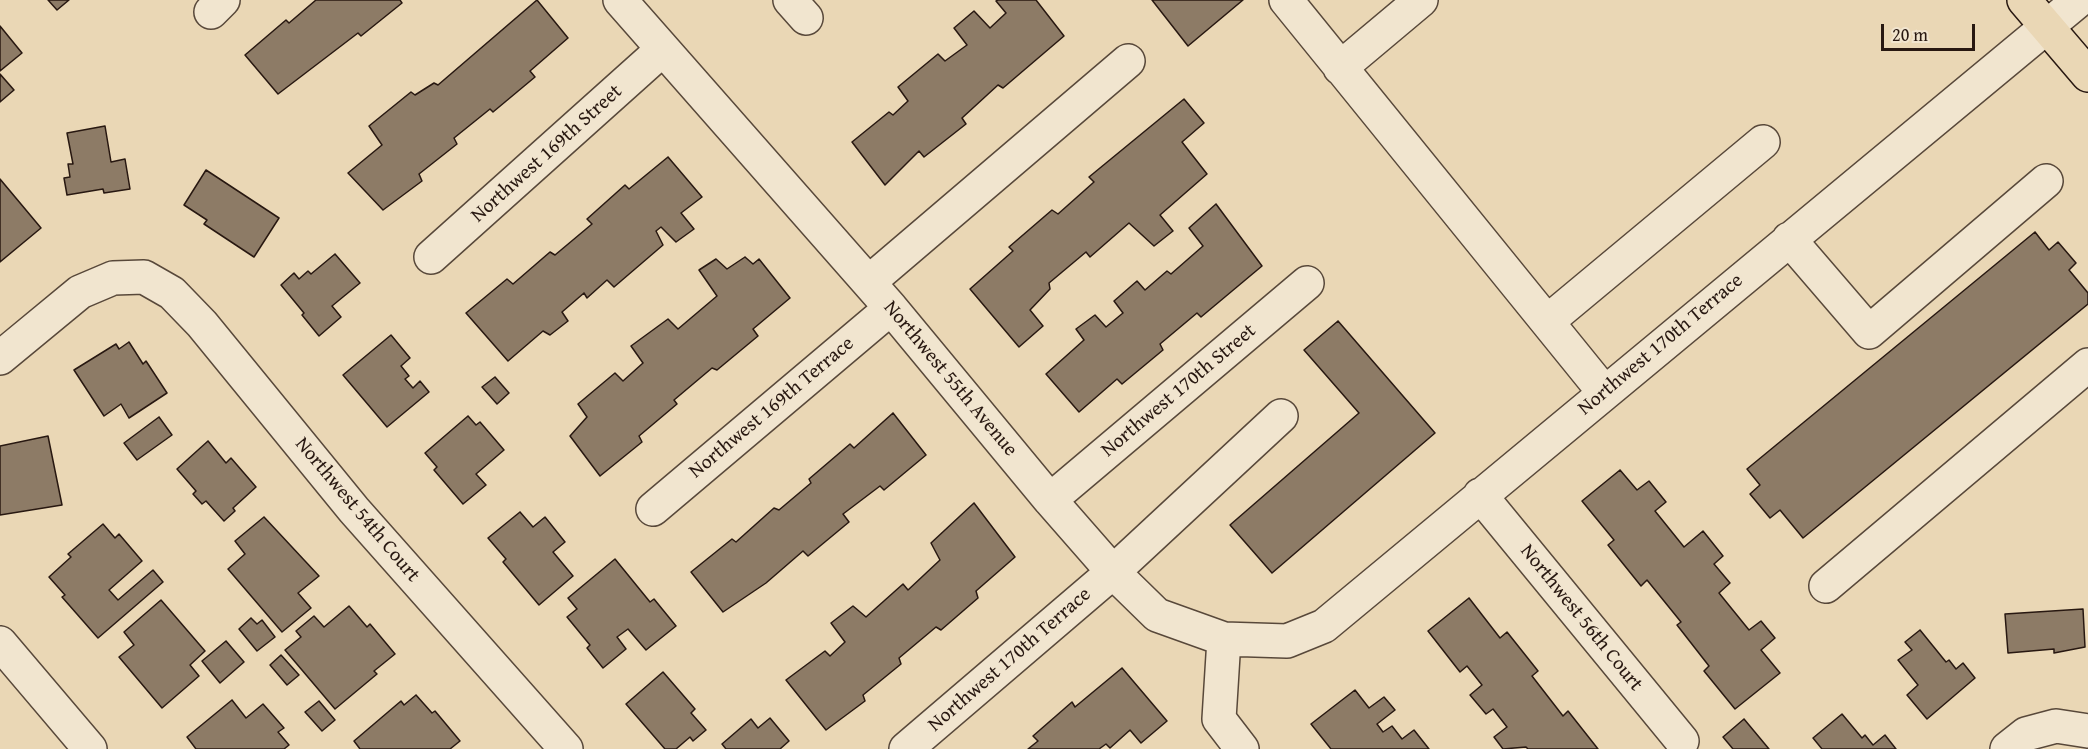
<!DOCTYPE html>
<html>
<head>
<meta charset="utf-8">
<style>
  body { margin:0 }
  #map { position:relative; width:2088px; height:749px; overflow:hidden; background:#ead7b5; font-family:"Gentium Book Plus",serif }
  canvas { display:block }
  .scale { position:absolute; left:1881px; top:24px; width:94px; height:27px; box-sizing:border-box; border:3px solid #281811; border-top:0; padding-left:8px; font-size:18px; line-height:21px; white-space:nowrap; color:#281811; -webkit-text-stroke:4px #f1e5cf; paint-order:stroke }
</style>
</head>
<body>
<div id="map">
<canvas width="2088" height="749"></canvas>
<div class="scale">20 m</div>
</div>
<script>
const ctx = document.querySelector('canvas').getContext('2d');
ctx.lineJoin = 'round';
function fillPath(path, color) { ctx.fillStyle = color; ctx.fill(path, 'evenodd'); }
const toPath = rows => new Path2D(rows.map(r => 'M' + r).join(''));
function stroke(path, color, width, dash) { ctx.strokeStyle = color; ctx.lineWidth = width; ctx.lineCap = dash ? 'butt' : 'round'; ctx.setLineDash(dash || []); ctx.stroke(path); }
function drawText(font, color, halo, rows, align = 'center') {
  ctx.font = font + ' "Gentium Book Plus",serif'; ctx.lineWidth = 4.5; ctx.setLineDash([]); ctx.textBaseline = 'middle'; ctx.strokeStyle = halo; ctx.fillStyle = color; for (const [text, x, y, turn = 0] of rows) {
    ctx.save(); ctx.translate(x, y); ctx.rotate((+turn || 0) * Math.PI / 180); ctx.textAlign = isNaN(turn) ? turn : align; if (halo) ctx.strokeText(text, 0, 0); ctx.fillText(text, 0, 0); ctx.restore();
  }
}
const building = toPath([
  [48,0,69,0,57,10,48,0],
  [316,0,400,0,402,3,361,36,358,33,278,94,245,55,286,20,289,23,316,0],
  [537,0,568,38,530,71,535,77,493,112,490,109,454,138,457,144,419,174,422,181,383,210,348,173,382,145,369,126,411,92,415,95,434,83,438,85,537,0],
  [998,0,1036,0,1064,36,1003,88,998,85,962,118,966,124,924,157,919,151,885,185,852,142,889,112,893,115,908,101,898,87,938,54,945,61,967,45,954,28,974,11,990,28,1006,13,996,1,998,0],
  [1152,0,1243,0,1188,46,1152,0],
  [0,26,22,53,0,71,0,26],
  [0,74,14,90,0,102,0,74],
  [1184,99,1204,123,1182,142,1207,174,1160,215,1173,231,1154,246,1129,223,1090,257,1086,252,1049,283,1050,289,1030,310,1043,326,1019,347,970,289,1013,251,1009,247,1052,210,1058,214,1094,182,1089,177,1184,99],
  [105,126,111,162,125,159,130,189,104,193,103,189,67,195,64,178,70,177,68,164,73,164,67,133,105,126],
  [668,157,702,197,681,213,694,229,676,242,661,227,656,231,663,245,614,287,607,280,587,298,584,293,562,312,568,321,550,335,543,331,508,361,466,313,507,279,513,284,550,252,555,255,592,224,587,219,625,185,629,189,668,157],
  [206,170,279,218,254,257,204,224,207,220,184,205,206,170],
  [0,179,41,228,0,262,0,179],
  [1216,204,1262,266,1201,317,1197,313,1160,344,1163,350,1122,384,1117,379,1079,412,1046,374,1084,340,1076,329,1095,315,1106,327,1123,313,1114,301,1137,281,1145,290,1167,271,1171,274,1203,246,1189,228,1216,204],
  [2035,232,2049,250,2058,242,2076,263,2069,270,2088,293,2088,304,1803,538,1780,510,1770,518,1750,494,1760,485,1747,469,2035,232],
  [335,254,360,283,332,306,341,317,319,336,302,315,304,313,281,285,294,273,299,279,308,271,311,274,335,254],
  [745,257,753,264,759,259,790,298,753,329,758,336,717,370,712,368,674,400,677,404,639,436,642,442,600,476,570,436,587,417,578,404,615,373,623,381,643,363,631,346,668,319,678,329,717,296,699,270,716,259,727,269,745,257],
  [1338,321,1435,433,1272,573,1230,525,1359,413,1304,350,1338,321],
  [391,335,410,358,401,366,409,376,405,379,413,388,420,381,429,392,387,427,343,375,391,335],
  [129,342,143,364,146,361,167,393,129,418,121,404,104,416,74,370,116,344,119,349,129,342],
  [495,377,509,393,497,404,482,387,495,377],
  [893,413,926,455,884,490,880,486,843,514,849,522,808,556,803,551,766,583,723,612,691,572,732,539,736,542,774,508,779,510,811,483,809,479,850,444,854,448,893,413],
  [468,416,476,425,480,422,504,450,476,474,486,485,463,504,434,470,437,467,425,453,468,416],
  [159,417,172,435,137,460,124,443,159,417],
  [48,436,62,505,0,515,0,446,48,436],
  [208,441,226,463,231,458,256,487,233,508,235,511,224,521,206,501,202,504,193,494,196,491,177,469,208,441],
  [1620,470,1637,490,1649,481,1666,502,1655,511,1684,547,1703,531,1723,556,1714,564,1730,583,1719,593,1749,630,1761,621,1775,638,1761,650,1780,673,1735,709,1704,671,1709,666,1677,625,1681,622,1647,580,1641,586,1608,545,1614,540,1582,501,1620,470],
  [974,503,1015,557,976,591,978,598,941,630,936,627,899,658,901,664,863,695,865,701,826,730,786,680,825,651,830,656,845,642,831,623,853,606,866,617,903,584,908,590,940,560,931,543,974,503],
  [520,512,533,527,545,517,565,542,553,552,573,576,539,605,503,562,506,559,488,538,520,512],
  [264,517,319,576,298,593,311,608,282,632,228,569,245,554,235,541,264,517],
  [103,524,115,538,119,534,142,561,109,590,118,600,153,570,163,582,98,638,62,597,65,595,49,577,71,557,68,554,103,524],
  [615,559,650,602,654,599,676,626,646,650,628,629,617,637,626,649,603,668,587,648,590,645,567,617,577,609,568,598,615,559],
  [1469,598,1500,638,1507,632,1538,671,1532,676,1563,716,1568,711,1598,749,1528,749,1526,747,1503,749,1494,737,1507,727,1493,709,1486,714,1470,695,1482,685,1467,666,1460,672,1428,631,1469,598],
  [161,600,205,651,190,665,199,676,162,708,119,657,134,645,124,632,161,600],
  [349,606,367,627,370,624,395,654,374,671,377,674,335,709,285,650,301,637,296,631,314,616,324,627,349,606],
  [2083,609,2085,647,2054,653,2054,649,2008,653,2005,614,2083,609],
  [251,618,257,624,262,620,275,637,257,651,239,629,251,618],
  [1920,630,1946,662,1949,660,1956,669,1963,663,1975,678,1927,719,1907,695,1918,685,1898,660,1912,650,1905,642,1920,630],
  [226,641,244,662,220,683,202,661,226,641],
  [281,655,299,675,287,685,270,665,281,655],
  [1122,668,1167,721,1141,743,1130,730,1110,748,1106,744,1099,749,1028,749,1038,741,1033,736,1072,702,1075,707,1122,668],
  [663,672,695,709,691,713,706,730,693,741,690,737,676,749,665,749,626,704,663,672],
  [1355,690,1369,708,1384,697,1395,710,1377,724,1383,732,1392,726,1402,739,1414,730,1429,749,1331,749,1311,724,1355,690],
  [416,695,432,713,435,711,460,741,450,749,360,749,354,741,401,701,404,705,416,695],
  [232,700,246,718,263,704,284,728,278,732,289,745,284,749,196,749,187,737,232,700],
  [319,701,335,720,322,731,305,712,319,701],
  [1842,714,1862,738,1865,735,1873,745,1885,735,1896,749,1822,749,1813,738,1842,714],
  [770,718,789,741,780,749,726,749,722,744,751,719,758,728,770,718],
  [1744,719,1769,749,1733,749,1723,737,1744,719]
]);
const minor = toPath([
  [620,0,891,308,1050,500,1113,572,1157,615,1224,639,1287,641,1324,626,2079,0],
  [790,0,806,18],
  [1286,0,1604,392],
  [211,12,223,0],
  [1340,68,1421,0],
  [1789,239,1869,332,2046,181],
  [431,257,662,50],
  [869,282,1128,61],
  [1548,321,1763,142],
  [0,358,80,292,113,278,144,277,172,293,202,324,354,510,566,749],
  [1480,495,1682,741],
  [1050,500,1307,283],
  [653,509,891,308],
  [1826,586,2088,365],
  [1224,639,1219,719,1242,749],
  [0,643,90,749],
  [906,749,1113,572,1281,416],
  [2007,749,2026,734,2056,726,2088,731]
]);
const major = toPath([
  [2024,0,2088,75]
]);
const streetNames = [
  ["Northwest 169th Street",547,154,-42],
  ["Northwest 170th Terrace",1661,345,-40],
  ["Northwest 55th Avenue",950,379,50],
  ["Northwest 170th Street",1179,391,-40],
  ["Northwest 169th Terrace",772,408,-40],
  ["Northwest 54th Court",357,510,50],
  ["Northwest 56th Court",1581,618,51],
  ["Northwest 170th Terrace",1010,660,-41]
];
fillPath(building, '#8d7b66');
stroke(building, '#281811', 1.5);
stroke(minor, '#58483a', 36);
stroke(major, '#281811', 36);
stroke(minor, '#f1e5cf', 33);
stroke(major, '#ead7b5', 33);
drawText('20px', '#281811', '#f1e5cf', streetNames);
</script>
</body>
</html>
